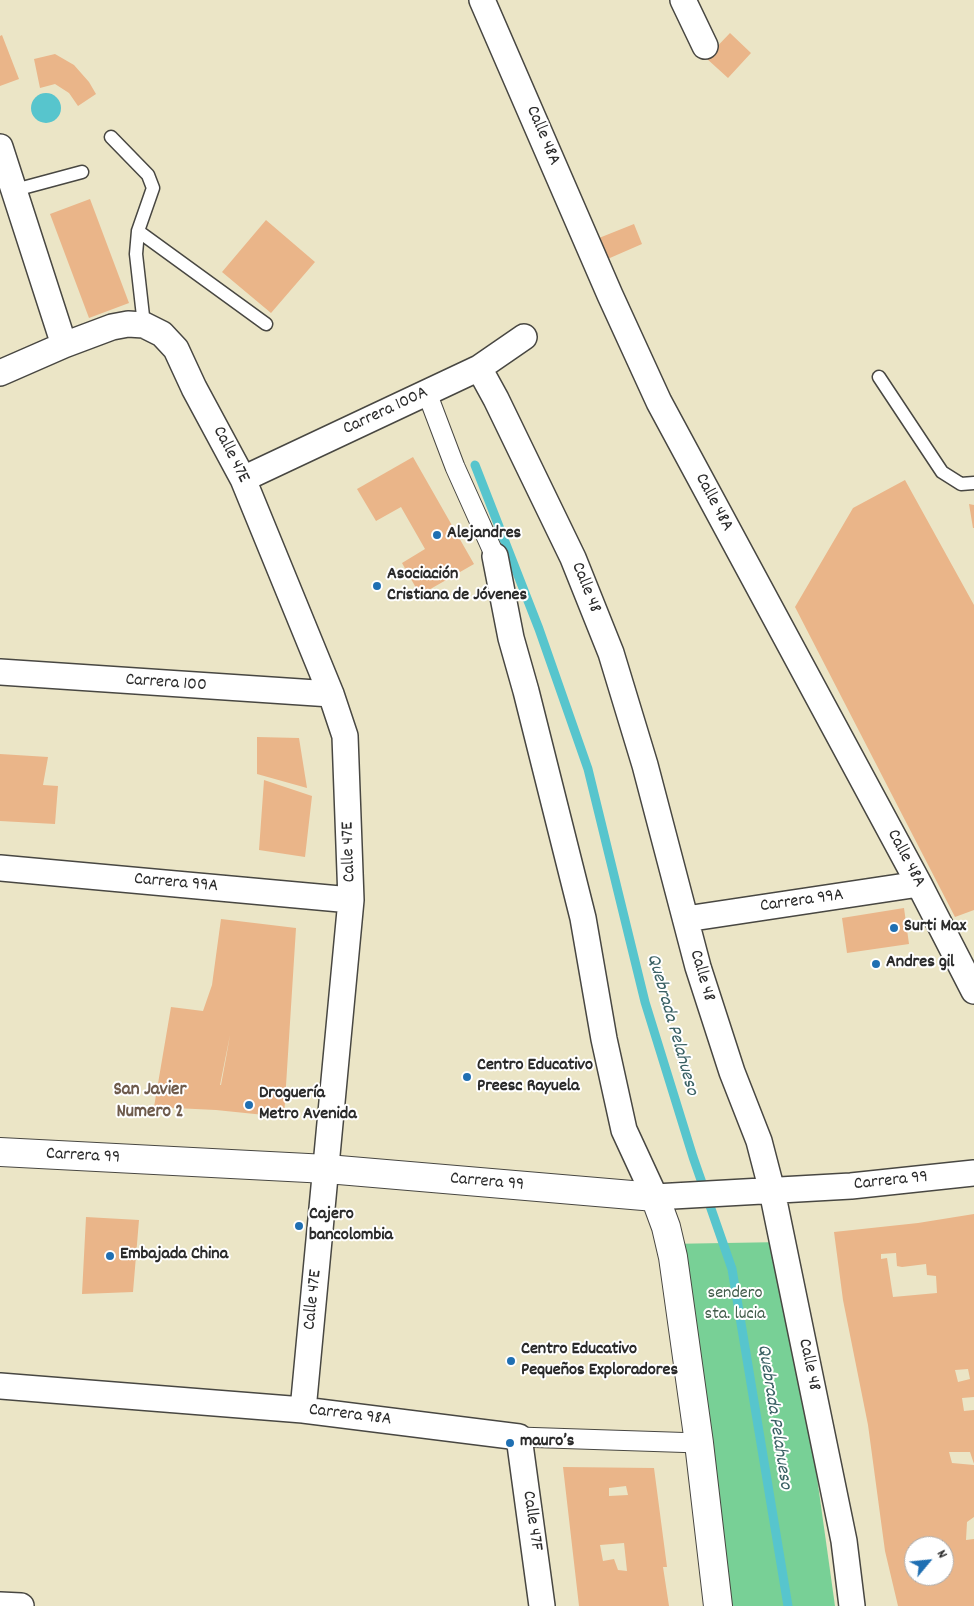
<!DOCTYPE html>
<html>
<head>
<meta charset="utf-8">
<style>
  body { margin:0 }
  #map { position:relative; width:974px; height:1606px; overflow:hidden; background:#ebe5c6; font-family:Dekko,sans-serif }
  canvas { display:block }
  .north { position:absolute; left:904px; top:1536px; width:50px; height:50px; box-sizing:border-box; background:#fff; border:1px solid #aaa; border-radius:50%; rotate:62deg; font-size:14px; font-weight:700; line-height:20px; text-align:center; color:#2b2b2b }
  .north::after { content:''; display:block; margin:auto; width:18px; height:22px; background:#1f6fb2; clip-path:polygon(50% 0,100% 100%,50% 72%,0 100%) }
</style>
</head>
<body>
<div id="map">
<canvas width="974" height="1606"></canvas>
<div class="north">N</div>
</div>
<script>
const ctx = document.querySelector('canvas').getContext('2d');
ctx.lineJoin = 'round';
function fillPath(path, color) { ctx.fillStyle = color; ctx.fill(path, 'evenodd'); }
const toPath = rows => new Path2D(rows.map(r => 'M' + r).join(''));
function stroke(path, color, width, dash) { ctx.strokeStyle = color; ctx.lineWidth = width; ctx.lineCap = dash ? 'butt' : 'round'; ctx.setLineDash(dash || []); ctx.stroke(path); }
function drawText(font, color, halo, rows, align = 'center') {
  ctx.font = font + ' Dekko,sans-serif'; ctx.lineWidth = 4; ctx.setLineDash([]); ctx.textBaseline = 'middle'; ctx.strokeStyle = halo; ctx.fillStyle = color; for (const [text, x, y, turn = 0] of rows) {
    ctx.save(); ctx.translate(x, y); ctx.rotate((+turn || 0) * Math.PI / 180); ctx.textAlign = isNaN(turn) ? turn : align; if (halo) ctx.strokeText(text, 0, 0); ctx.fillText(text, 0, 0); ctx.restore();
  }
}
const green = toPath([
  [784,1242,835,1606,724,1606,666,1244]
]);
const water = toPath([
  '31 108a15 15 0 1 1 30 0a15 15 0 1 1-30 0Z'
]);
const stream = toPath([
  [475,465,539,629,588,769,645,1002,693,1157,732,1269,788,1606]
]);
const building = toPath([
  [730,33,751,53,728,78,706,58],
  [2,35,19,79,0,86,0,36],
  [55,54,74,65,89,82,96,94,78,106,69,93,55,84,40,88,34,59],
  [90,199,129,303,89,318,50,214],
  [266,220,315,262,271,313,222,272],
  [634,224,642,244,603,261,594,240],
  [413,457,474,564,420,595,402,563,425,549,401,507,376,521,357,489],
  [905,480,974,605,974,910,955,917,795,607,853,508],
  [969,504,974,505,974,528,973,528],
  [257,737,299,738,307,788,257,774],
  [0,754,48,757,43,785,58,786,55,824,0,821],
  [264,780,312,796,305,857,259,850],
  [904,908,909,944,847,953,842,918],
  [221,919,296,928,284,1117,216,1110,154,1107,171,1007,203,1011,212,985],
  [230,1035,226,1058,221,1085,220,1085],
  [974,1214,974,1397,962,1398,964,1411,974,1410,974,1464,970,1452,949,1452,952,1463,974,1465,974,1517,967,1522,966,1540,974,1539,974,1606,898,1606,885,1551,868,1425,843,1300,834,1232,918,1223],
  [896,1253,897,1266,902,1267,926,1264,927,1275,936,1276,937,1293,893,1297,887,1258,881,1259,881,1254],
  [968,1369,970,1379,958,1382,955,1370],
  [914,1546,944,1546,944,1576,914,1576],
  [86,1217,139,1220,133,1292,82,1294],
  [563,1467,654,1468,667,1567,663,1567,669,1606,579,1606],
  [626,1486,628,1495,609,1496,609,1488],
  [624,1543,627,1571,618,1570,614,1559,603,1561,600,1545]
]);
const service = toPath([
  [111,137,148,175,153,188,138,231,136,254,144,325],
  [15,190,82,172],
  [138,231,266,324],
  [879,377,942,472,961,484,974,483]
]);
const pedestrian = toPath([
  [427,393,455,467,495,556],
  [519,1437,699,1443]
]);
const minor = toPath([
  [482,0,610,295,659,402,919,884,974,991],
  [683,0,705,46],
  [0,147,64,345],
  [479,368,496,399,573,558,611,653,645,765,698,967,732,1072,759,1141,772,1191,844,1541,852,1606],
  [0,373,64,345,112,327,128,324,144,325,162,334,176,349,194,388,243,479,331,694,345,736,351,900,303,1410],
  [243,479,479,368,524,337],
  [495,556,511,638,526,691,583,918,604,1039,624,1130,655,1197,851,1186,974,1173],
  [0,672,331,694],
  [0,868,351,900],
  [686,919,919,884],
  [0,1386,303,1410,519,1437,542,1606],
  [0,1605,21,1606]
]);
const tertiary = toPath([
  [0,1152,327,1169,655,1197,666,1227,673,1257,699,1443,718,1606]
]);
const markers = [
  [437,535,5,"#1f6fb2"],
  [377,586,5,"#1f6fb2"],
  [894,928,5,"#1f6fb2"],
  [876,964,5,"#1f6fb2"],
  [467,1077,5,"#1f6fb2"],
  [249,1105,5,"#1f6fb2"],
  [299,1226,5,"#1f6fb2"],
  [110,1256,5,"#1f6fb2"],
  [511,1361,5,"#1f6fb2"],
  [510,1443,5,"#1f6fb2"]
];
const streetNames = [
  ["Calle 48A",542,136,67],
  ["Carrera 100A",386,412,-25],
  ["Calle 47E",230,455,63],
  ["Calle 48A",713,503,62],
  ["Calle 48",585,588,68],
  ["Carrera 100",166,684,4],
  ["Calle 47E",350,852,-92],
  ["Calle 48A",905,859,62],
  ["Carrera 99A",176,884,5],
  ["Carrera 99A",802,902,-8],
  ["Calle 48",701,976,74],
  ["Carrera 99",83,1157,3],
  ["Carrera 99",891,1182,-6],
  ["Carrera 99",487,1183,5],
  ["Calle 47E",314,1300,-84],
  ["Calle 48",808,1365,78],
  ["Carrera 98A",350,1416,7],
  ["Calle 47F",531,1521,82]
];
const poiNames = [
  ["Alejandres",447,535],
  ["Asociación",387,576],
  ["Cristiana de Jóvenes",387,597],
  ["Surti Max",904,928],
  ["Andres gil",886,964],
  ["Centro Educativo",477,1067],
  ["Preesc Rayuela",477,1088],
  ["Droguería",259,1095],
  ["Metro Avenida",259,1116],
  ["Cajero",309,1216],
  ["bancolombia",309,1237],
  ["Embajada China",120,1256],
  ["Centro Educativo",521,1351],
  ["Pequeños Exploradores",521,1372],
  ["mauro’s",520,1443]
];
const parkNames = [
  ["sendero",735,1295],
  ["sta. lucia",735,1316]
];
const waterNames = [
  ["Quebrada Pelahueso",671,1025,74],
  ["Quebrada Pelahueso",773,1417,81]
];
const neighbourhoodNames = [
  ["San Javier",150,1091],
  ["Numero 2",150,1113]
];
fillPath(green, '#78d096');
fillPath(water, '#57c5cd');
stroke(stream, '#57c5cd', 9);
fillPath(building, '#eab589');
stroke(service, '#484742', 15);
stroke(pedestrian, '#484742', 21);
stroke(minor, '#484742', 28);
stroke(tertiary, '#484742', 30);
stroke(service, '#fff', 12);
stroke(pedestrian, '#fff', 19);
stroke(minor, '#fff', 25);
stroke(tertiary, '#fff', 28);
for (const [x, y, r, color] of markers) { const dot = new Path2D(); dot.arc(x, y, r, 0, 2 * Math.PI); ctx.fillStyle = color; ctx.fill(dot); stroke(dot, '#fff', 2); }
drawText('18px', '#2b2b2b', '#fff', streetNames);
drawText('bold 18px', '#2b2b2b', '#fff', poiNames, 'left');
drawText('18px', '#425d4b', '#fff', parkNames);
drawText('italic 19px', '#3a6164', '#fff', waterNames);
drawText('bold 19px', '#6e5b4c', '#fff', neighbourhoodNames);
</script>
</body>
</html>
